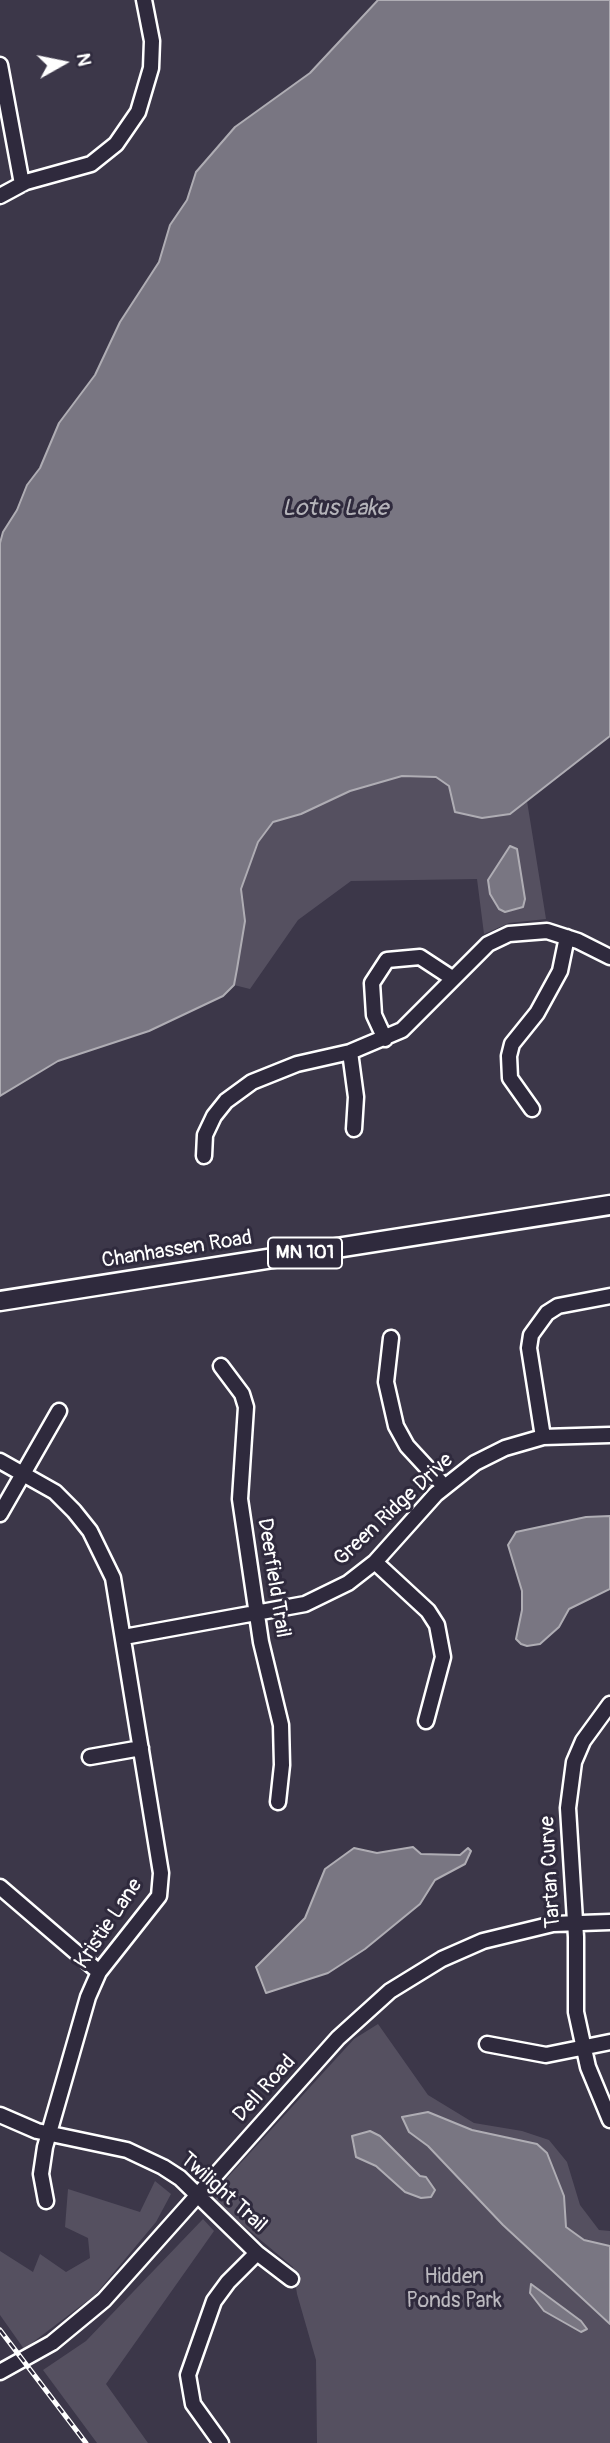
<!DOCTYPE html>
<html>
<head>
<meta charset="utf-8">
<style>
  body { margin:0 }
  #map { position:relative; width:610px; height:2443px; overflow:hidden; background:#3c3749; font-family:Pangolin,sans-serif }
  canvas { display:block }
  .north { position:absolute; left:28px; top:28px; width:70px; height:70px; -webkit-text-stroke:5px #2f2a3d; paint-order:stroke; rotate:81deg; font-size:19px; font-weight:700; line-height:28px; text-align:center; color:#fff }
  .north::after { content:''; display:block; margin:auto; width:24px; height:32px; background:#fff; clip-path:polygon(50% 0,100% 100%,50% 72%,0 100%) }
</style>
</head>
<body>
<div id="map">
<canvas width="610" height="2443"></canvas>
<div class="north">N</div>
</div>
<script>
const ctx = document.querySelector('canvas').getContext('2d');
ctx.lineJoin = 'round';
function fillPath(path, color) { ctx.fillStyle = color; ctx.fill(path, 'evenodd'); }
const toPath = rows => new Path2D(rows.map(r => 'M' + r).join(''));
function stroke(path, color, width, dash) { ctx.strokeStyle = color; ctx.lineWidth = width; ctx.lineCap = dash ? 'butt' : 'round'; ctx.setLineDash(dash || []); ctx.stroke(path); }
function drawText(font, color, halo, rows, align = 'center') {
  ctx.font = font + ' Pangolin,sans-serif'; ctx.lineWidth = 6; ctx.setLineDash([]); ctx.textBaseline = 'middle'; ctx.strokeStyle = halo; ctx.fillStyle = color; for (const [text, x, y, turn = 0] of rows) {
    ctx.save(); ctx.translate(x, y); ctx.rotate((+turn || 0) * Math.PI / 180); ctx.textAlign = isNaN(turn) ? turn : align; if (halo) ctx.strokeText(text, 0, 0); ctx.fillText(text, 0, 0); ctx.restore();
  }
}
const green = toPath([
  [402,776,436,777,510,814,527,801,546,919,509,923,484,934,477,879,351,881,298,920,250,989,234,985,245,921,241,890,258,842,273,822,301,814,350,791],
  [378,2024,428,2095,474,2123,522,2131,549,2140,567,2162,580,2205,599,2230,610,2231,610,2443,317,2443,316,2360,297,2294,293,2267,215,2202,217,2189,354,2039],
  [155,2181,171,2194,156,2222,95,2295,24,2349,0,2315,0,2251,33,2272,40,2254,66,2272,90,2258,88,2238,65,2227,68,2189,140,2212],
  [203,2219,214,2231,106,2384,148,2443,97,2443,43,2370,86,2341]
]);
const water = toPath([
  [378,0,610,0,610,736,510,814,482,818,455,812,449,786,436,777,402,776,350,791,301,814,273,822,258,842,241,889,245,921,237,969,234,985,223,996,149,1031,58,1061,0,1096,0,543,3,532,17,510,27,485,40,468,59,423,95,375,120,322,159,262,170,225,187,200,196,172,235,127,310,73,378,0],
  [510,846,517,849,525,899,523,907,505,912,499,909,490,894,488,880,510,846],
  [610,1516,610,1589,569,1609,559,1627,540,1644,527,1646,521,1644,516,1639,522,1610,522,1591,508,1545,516,1532,586,1517,610,1516],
  [413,1847,421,1854,460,1855,468,1848,471,1851,465,1864,435,1880,420,1904,365,1949,328,1973,266,1993,256,1967,305,1918,325,1869,354,1848,377,1853,413,1847],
  [428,2112,472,2130,537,2144,547,2153,564,2196,566,2227,584,2240,610,2246,610,2324,503,2225,428,2146,409,2132,402,2117,428,2112],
  [370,2131,380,2136,420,2176,426,2177,435,2190,431,2197,421,2198,405,2192,376,2166,356,2157,352,2136,370,2131],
  [531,2284,581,2321,587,2329,581,2332,544,2311,530,2293,531,2284]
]);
const minor = toPath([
  [0,65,22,184],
  [0,196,26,182,91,164,116,144,138,112,151,68,152,41,144,0],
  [385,1039,374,1015,372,983,387,960,420,957,452,978],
  [350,1052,356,1097,354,1129],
  [532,1109,510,1078,509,1056,512,1044,537,1013,560,971,567,937],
  [204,1156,205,1135,214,1116,226,1101,252,1082,297,1064,350,1052,402,1030,488,944,509,934,547,931,578,941,610,957],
  [391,1338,386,1382,396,1426,407,1446,444,1486],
  [221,1366,242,1394,246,1407,240,1499,261,1642,281,1725,282,1765,278,1802],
  [543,1437,529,1348,531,1335,547,1313,558,1306,610,1296],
  [0,1461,55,1492,74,1511,90,1531,113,1578,161,1873,159,1896,99,1972,88,1997,45,2147,41,2174,46,2201],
  [0,1514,59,1411],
  [375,1562,428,1611,437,1625,443,1657,426,1721],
  [124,1637,305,1604,348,1583,375,1562,436,1494,475,1463,505,1448,543,1437,610,1435],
  [610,1704,583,1741,574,1762,568,1808,576,1937,576,2012,588,2067,610,2120],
  [90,1757,141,1748],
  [0,1887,99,1972],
  [487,2044,546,2055,610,2042],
  [0,2115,37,2131,127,2150,163,2167,180,2178,257,2253,291,2279],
  [0,2372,52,2343,104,2300,338,2038,390,1991,442,1959,483,1941,553,1924,610,1922],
  [221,2443,193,2404,188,2375,214,2301,228,2282,257,2253]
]);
const major = toPath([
  [0,1301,610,1205]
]);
const rail = toPath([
  [0,2330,86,2443]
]);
const shields = [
  [305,1253,74]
];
const shieldNames = [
  ["MN 101",305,1253]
];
const streetNames = [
  ["Chanhassen Road",177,1250,-9],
  ["Green Ridge Drive",394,1510,-43],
  ["Deerfield Trail",273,1578,81],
  ["Tartan Curve",551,1872,-93],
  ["Kristie Lane",109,1924,-56],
  ["Dell Road",265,2089,-48],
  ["Twilight Trail",223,2193,42]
];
const parkNames = [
  ["Hidden",454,2278],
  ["Ponds Park",454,2302]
];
const waterNames = [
  ["Lotus Lake",335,509]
];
fillPath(green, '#555060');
fillPath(water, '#797682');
stroke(water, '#afadb4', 2);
stroke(minor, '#fff', 19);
stroke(major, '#fff', 23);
stroke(minor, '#2f2a3d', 14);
stroke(major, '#2f2a3d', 18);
stroke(rail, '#fff', 5);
stroke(rail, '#2f2a3d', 2.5, [8]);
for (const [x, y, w] of shields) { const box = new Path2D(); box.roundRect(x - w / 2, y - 15.5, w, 31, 5); ctx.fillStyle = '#2f2a3d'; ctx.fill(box); stroke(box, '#fff', 2); }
drawText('bold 19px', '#fff', null, shieldNames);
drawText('21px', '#fff', '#2f2a3d', streetNames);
drawText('21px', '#bbb9bf', '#2f2a3d', parkNames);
drawText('italic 23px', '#b5b4ba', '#2f2a3d', waterNames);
</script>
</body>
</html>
